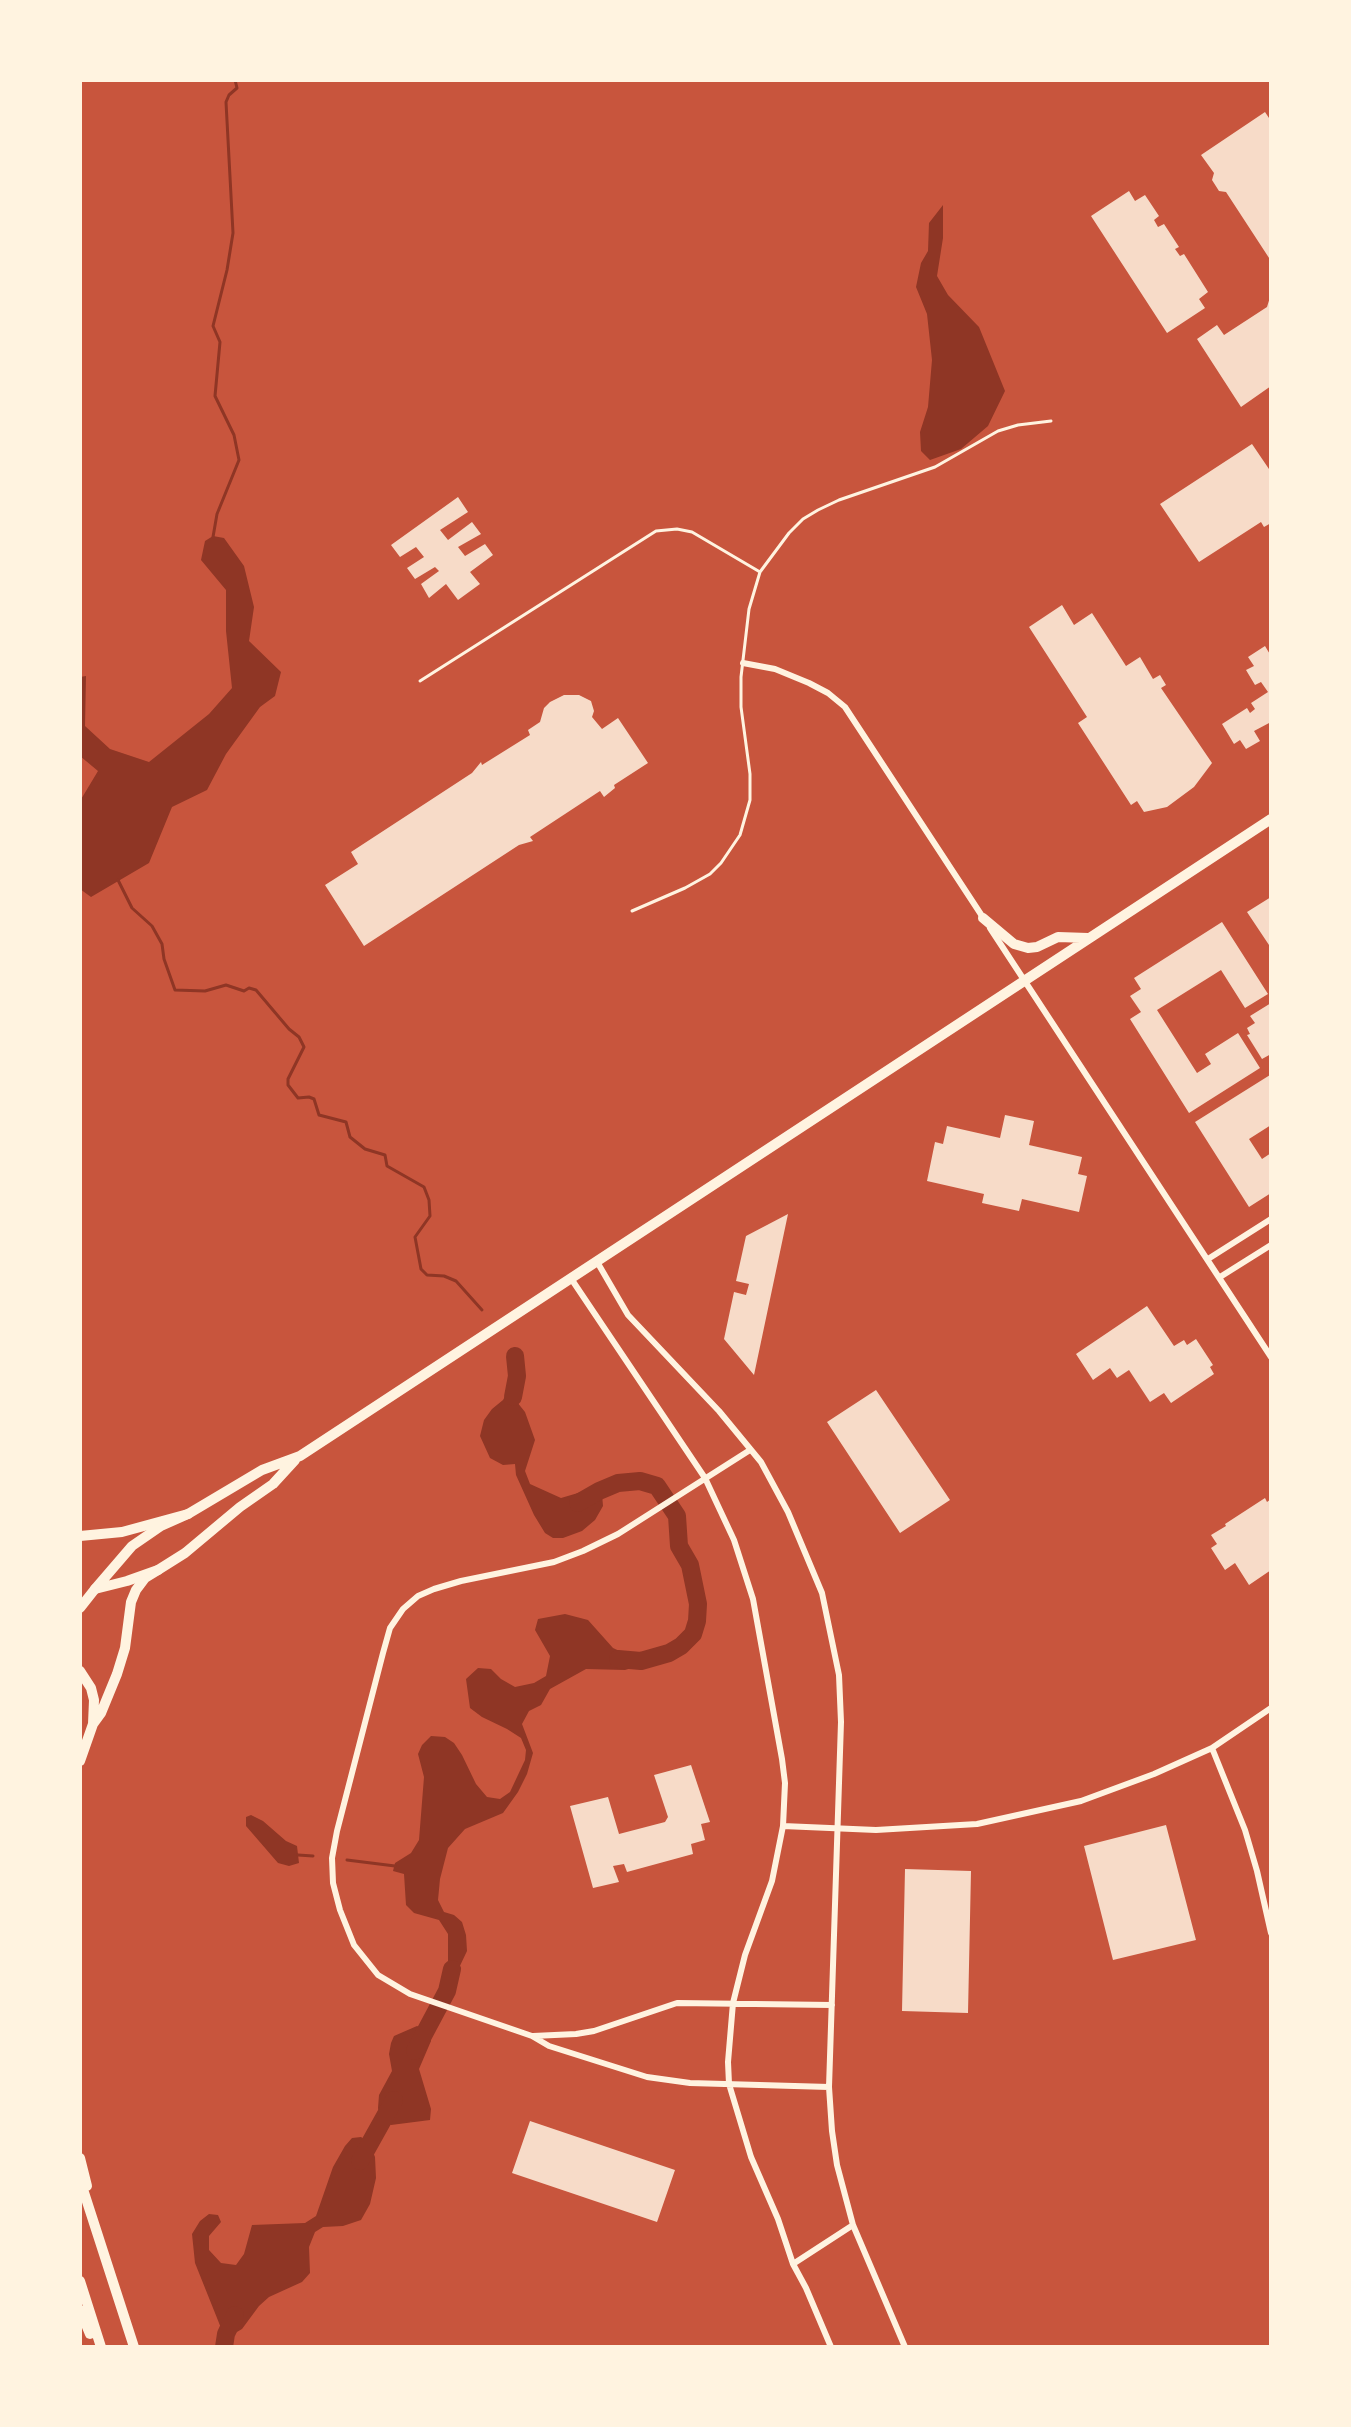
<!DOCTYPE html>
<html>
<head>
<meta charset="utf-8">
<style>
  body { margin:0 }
  #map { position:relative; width:1351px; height:2427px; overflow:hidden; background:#c8553d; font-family:Signika,sans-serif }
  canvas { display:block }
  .frame { position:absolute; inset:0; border:82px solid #fff3e0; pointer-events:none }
</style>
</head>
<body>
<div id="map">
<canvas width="1351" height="2427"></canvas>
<div class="frame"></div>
</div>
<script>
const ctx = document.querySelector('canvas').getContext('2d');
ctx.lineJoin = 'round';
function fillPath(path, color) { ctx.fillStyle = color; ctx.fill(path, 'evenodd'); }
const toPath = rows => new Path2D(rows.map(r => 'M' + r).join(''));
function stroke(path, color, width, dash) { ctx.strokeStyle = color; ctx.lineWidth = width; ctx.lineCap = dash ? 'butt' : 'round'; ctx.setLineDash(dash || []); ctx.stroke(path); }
const water = toPath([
  [943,205,943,238,937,276,948,295,979,327,1005,391,988,426,961,449,930,460,921,451,920,432,928,407,932,360,927,314,916,287,921,263,928,251,929,223],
  [213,536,224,538,244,566,254,607,249,641,281,672,275,696,260,707,226,754,207,790,172,807,149,863,91,897,80,889,80,801,98,771,80,756,80,677,86,676,85,726,110,749,149,762,209,714,232,688,226,631,226,590,201,560,205,541],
  [517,1376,520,1382,517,1402,525,1412,535,1440,525,1471,530,1484,561,1498,595,1488,602,1494,603,1506,595,1520,582,1531,563,1538,553,1538,545,1533,534,1515,516,1475,515,1464,503,1465,490,1458,480,1436,484,1420,492,1409,503,1400,509,1389,510,1378],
  [565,1614,588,1620,613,1648,641,1661,638,1666,625,1670,586,1669,550,1689,541,1705,529,1711,522,1724,533,1753,527,1774,518,1792,503,1813,465,1829,448,1848,440,1879,438,1900,444,1912,454,1915,462,1922,466,1935,467,1951,458,1970,453,1993,444,1989,448,1967,448,1934,439,1920,414,1913,406,1905,404,1874,393,1871,395,1863,411,1853,419,1840,424,1777,418,1754,422,1745,431,1736,445,1737,454,1743,462,1755,476,1784,487,1797,500,1799,510,1792,525,1760,526,1750,521,1738,507,1729,482,1717,470,1708,466,1679,478,1668,491,1669,501,1679,515,1687,534,1683,546,1676,550,1656,535,1630,538,1619],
  [251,1815,263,1821,286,1841,297,1846,299,1863,289,1866,278,1863,246,1826,246,1817],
  [417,2026,430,2031,431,2041,419,2069,431,2109,430,2120,391,2125,380,2118,378,2108,379,2095,392,2071,389,2054,391,2043,394,2036],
  [361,2137,369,2142,375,2157,376,2178,370,2204,361,2220,343,2226,323,2227,315,2232,309,2247,310,2273,302,2282,269,2297,259,2306,242,2329,230,2336,223,2333,195,2263,192,2234,200,2221,209,2214,218,2215,221,2222,209,2236,209,2250,221,2263,236,2265,244,2254,252,2225,305,2223,316,2216,333,2167,345,2146,352,2138]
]);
const stream = toPath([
  [213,537,217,514,239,460,234,435,215,396,220,342,213,326,227,270,233,233,226,102,229,95,237,88,235,80],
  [118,880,132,908,152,926,162,944,164,959,175,990,205,991,226,985,244,991,249,988,256,990,289,1029,299,1037,304,1047,288,1079,288,1085,298,1098,309,1097,314,1099,319,1115,346,1122,350,1137,365,1149,385,1155,387,1166,424,1187,429,1200,430,1216,415,1237,421,1269,427,1275,444,1276,456,1281,482,1310],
  [298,1855,313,1856],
  [347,1860,395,1866]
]);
const river = toPath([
  [513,1397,517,1376,515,1356],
  [578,1503,599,1491,618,1483,640,1481,657,1486,677,1516,679,1546,690,1565,698,1604,697,1621,693,1634,681,1646,669,1653,641,1661,618,1659],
  [415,2051,447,1991,452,1969],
  [360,2161,394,2100],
  [224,2347,226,2334,235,2315]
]);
const building = toPath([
  [1265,112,1271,121,1271,261,1226,192,1219,191,1212,180,1214,173,1201,155],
  [1129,191,1135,201,1145,195,1159,216,1154,220,1158,227,1164,224,1179,247,1175,249,1180,256,1184,254,1208,292,1199,299,1205,308,1167,333,1091,216],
  [1271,294,1271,386,1241,407,1197,339,1217,325,1224,335,1267,307],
  [1252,444,1271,472,1271,523,1264,527,1261,522,1199,562,1160,504],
  [458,497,468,512,440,530,448,540,472,522,481,534,458,547,465,556,485,544,493,555,470,572,480,584,458,600,446,584,429,598,421,584,439,571,435,567,415,579,407,568,424,557,416,547,400,557,391,545],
  [1062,605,1074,625,1092,613,1126,666,1140,657,1153,679,1160,675,1166,685,1161,688,1212,763,1194,787,1167,807,1144,812,1137,801,1131,805,1078,723,1087,717,1029,627],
  [1265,646,1271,656,1271,722,1254,731,1260,741,1246,749,1240,740,1234,744,1222,724,1247,708,1250,713,1255,709,1251,703,1268,692,1261,682,1255,685,1246,670,1254,666,1248,657],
  [564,695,579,695,591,701,594,711,592,717,602,729,618,718,648,763,614,785,615,788,604,797,600,791,530,837,533,841,519,845,364,946,325,885,358,864,351,852,472,773,481,762,482,765,530,735,528,730,540,722,544,708,550,702],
  [1271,897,1271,948,1247,912],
  [1222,922,1268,994,1245,1008,1221,970,1157,1010,1197,1073,1211,1064,1205,1054,1238,1033,1260,1068,1189,1113,1130,1019,1141,1012,1130,996,1141,989,1134,978],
  [1271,1003,1271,1054,1262,1059,1247,1035,1250,1034,1247,1028,1255,1023,1250,1016],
  [1270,1075,1271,1125,1249,1139,1262,1159,1271,1153,1271,1193,1249,1207,1195,1122],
  [1005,1115,1034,1121,1029,1145,1082,1157,1078,1174,1087,1176,1079,1212,1022,1199,1019,1211,982,1203,984,1194,927,1181,935,1142,943,1144,947,1126,1000,1138],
  [788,1214,754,1375,724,1339,734,1292,746,1295,749,1284,736,1281,746,1236],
  [1147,1306,1174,1346,1184,1340,1187,1345,1196,1339,1213,1365,1210,1367,1214,1374,1171,1403,1164,1393,1150,1402,1129,1370,1117,1378,1110,1368,1093,1380,1076,1354],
  [876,1390,950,1500,900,1533,827,1422],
  [1265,1498,1267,1502,1271,1499,1271,1570,1249,1585,1235,1563,1225,1570,1211,1548,1217,1544,1211,1535,1226,1526,1225,1524],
  [691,1765,710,1822,701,1824,705,1840,691,1844,693,1854,627,1872,624,1864,613,1866,619,1882,593,1888,570,1806,608,1797,619,1834,665,1822,668,1817,654,1775],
  [1166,1825,1196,1940,1113,1960,1084,1846],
  [905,1869,971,1871,968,2013,902,2011],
  [530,2121,675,2170,657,2222,512,2173]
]);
const service = toPath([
  [420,681,656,531,677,529,692,532,760,572],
  [632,911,685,888,710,874,721,863,740,835,750,800,750,774,741,707,741,677,749,609,760,572,789,533,803,519,818,510,839,500,935,467,998,431,1018,425,1051,421]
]);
const minor = toPath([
  [743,663,775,669,809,683,828,693,845,707,984,919],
  [990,928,1271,1357],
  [1208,1259,1271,1219],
  [596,1260,628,1315,719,1411,761,1462,788,1512,822,1593,839,1675,841,1722,829,2087,832,2131,837,2165,853,2225,905,2347],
  [570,1277,705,1478,734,1540,753,1599,782,1759,785,1783,783,1826,772,1881,745,1955,733,2003,728,2062,729,2084,751,2157,778,2219,793,2264,806,2288,831,2347],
  [1220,1277,1271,1245],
  [750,1450,618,1534,583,1551,554,1562,461,1581,434,1589,418,1596,403,1609,390,1628,383,1653,337,1831,332,1858,333,1883,340,1910,354,1945,378,1975,410,1994,532,2036,549,2046,647,2077,690,2083,829,2087],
  [1212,1748,1245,1830,1257,1871,1271,1933],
  [783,1826,876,1830,977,1824,1081,1801,1154,1774,1212,1748,1271,1708],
  [533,2036,576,2034,594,2031,677,2003,832,2005],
  [793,2264,853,2225]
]);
const primary = toPath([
  [983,918,1014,944,1028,948,1037,947,1058,937,1088,938],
  [95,1589,132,1546,161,1526,188,1514,262,1470,300,1456,1271,819],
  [95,1589,127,1581,158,1570,185,1553,240,1507,273,1484,295,1460]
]);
const trunk = toPath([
  [80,1536,122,1532,188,1514],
  [80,1608,95,1589],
  [80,1671,91,1688,94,1700,93,1724,80,1761],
  [93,1724,101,1713,117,1674,125,1648,131,1602,136,1590,145,1578,158,1570],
  [80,2158,87,2186],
  [80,2180,134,2347],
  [80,2281,101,2347],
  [80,2310,90,2334]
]);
fillPath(water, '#8f3625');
stroke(stream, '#8f3625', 3);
stroke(river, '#8f3625', 18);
fillPath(building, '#f7dbc8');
stroke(service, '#fff3e0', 3);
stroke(minor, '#fff3e0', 6);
stroke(primary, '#fff3e0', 10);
stroke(trunk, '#fff3e0', 10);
</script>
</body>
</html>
